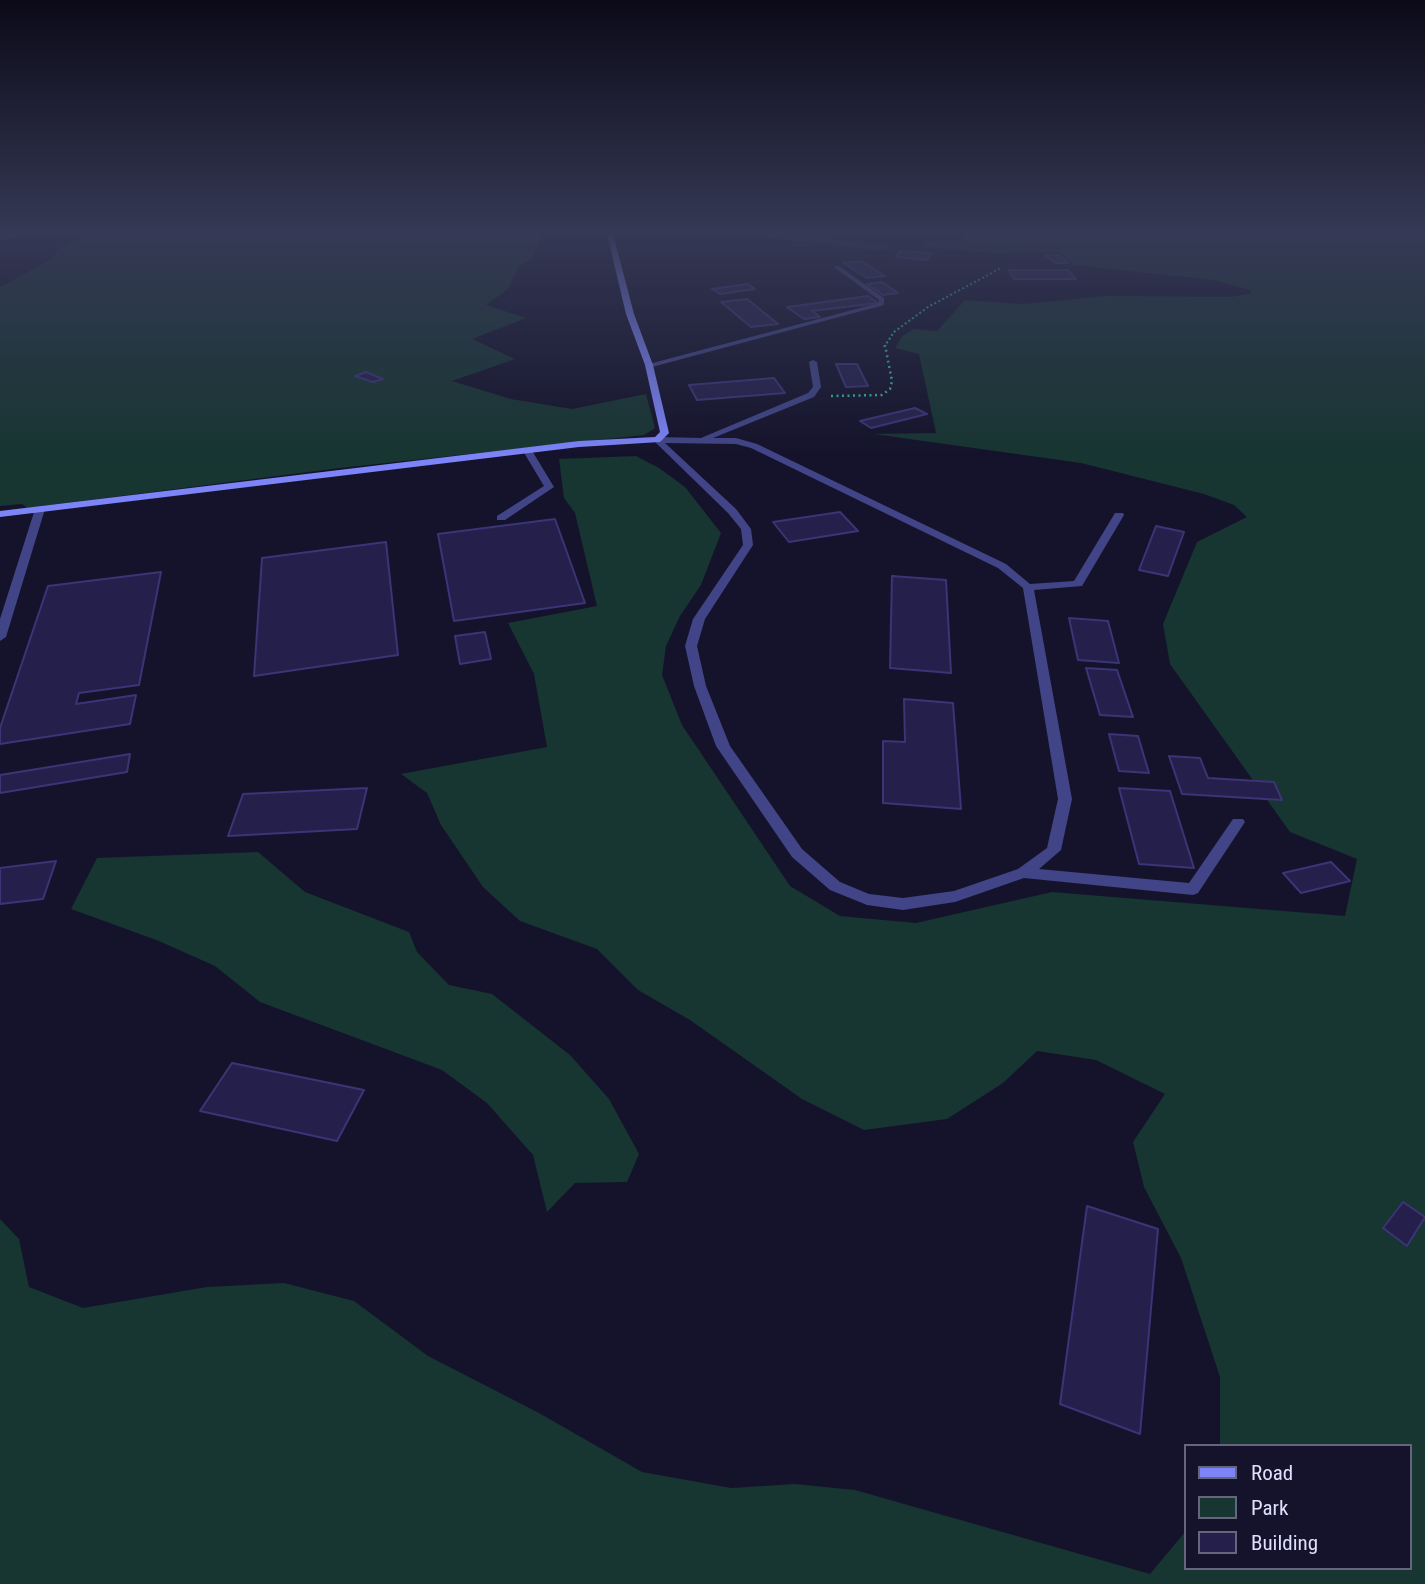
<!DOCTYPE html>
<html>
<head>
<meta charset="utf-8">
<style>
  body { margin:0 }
  #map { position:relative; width:1425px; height:1584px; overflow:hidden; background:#15132b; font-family:"Roboto Condensed",sans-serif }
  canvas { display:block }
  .legend { position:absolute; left:1184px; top:1444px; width:228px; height:126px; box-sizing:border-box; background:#15132b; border:2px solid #66657f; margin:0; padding:9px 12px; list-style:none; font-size:21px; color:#e0dffd }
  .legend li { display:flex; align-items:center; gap:14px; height:35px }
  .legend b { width:35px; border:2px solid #66657f }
</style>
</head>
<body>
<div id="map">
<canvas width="1425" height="1584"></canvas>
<ul class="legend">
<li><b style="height:9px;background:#7c84f7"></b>Road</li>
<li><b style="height:19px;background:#173531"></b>Park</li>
<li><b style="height:19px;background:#25204b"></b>Building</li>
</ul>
</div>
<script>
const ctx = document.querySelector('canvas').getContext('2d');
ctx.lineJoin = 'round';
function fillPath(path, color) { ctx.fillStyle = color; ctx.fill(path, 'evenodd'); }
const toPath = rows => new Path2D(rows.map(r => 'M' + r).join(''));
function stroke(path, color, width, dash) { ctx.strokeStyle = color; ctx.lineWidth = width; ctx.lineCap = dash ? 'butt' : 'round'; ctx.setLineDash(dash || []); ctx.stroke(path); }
const green = toPath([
  [86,234,542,234,533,258,519,266,508,289,486,305,526,318,472,339,515,359,452,381,511,399,572,409,646,394,655,428,644,435,340,468,27,508,22,504,0,506,0,287,52,259,58,249],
  [739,234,793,234,889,246,884,251],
  [967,234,1425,234,1425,1584,0,1584,0,1219,19,1239,29,1287,83,1308,207,1287,284,1283,354,1301,428,1356,539,1413,642,1472,731,1488,795,1484,855,1490,1150,1574,1185,1532,1185,1568,1409,1568,1409,1446,1220,1446,1220,1377,1181,1258,1144,1187,1133,1142,1165,1094,1096,1060,1037,1051,1003,1083,947,1119,864,1130,802,1099,690,1020,638,990,597,949,520,921,483,887,441,825,427,793,401,774,547,747,534,674,508,623,597,606,575,513,564,498,559,459,636,456,659,468,685,487,721,533,701,585,680,616,666,646,662,675,682,725,790,886,840,916,916,923,1052,892,1345,916,1357,859,1290,832,1170,664,1163,624,1197,542,1247,517,1234,505,1204,494,1081,463,874,434,936,433,919,354,895,348,902,336,914,329,937,331,965,300,1023,304,1106,296,1231,297,1251,293,1250,290,1214,280,1074,265,1059,252,996,253,919,247,924,243,962,241],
  [258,852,305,892,409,932,417,952,449,985,492,994,570,1055,609,1099,639,1154,627,1182,575,1183,547,1212,533,1155,487,1103,442,1070,260,1002,215,966,159,941,71,909,97,858]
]);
const building = toPath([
  [900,251,931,253,927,260,896,257,900,251],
  [1045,255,1058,255,1069,263,1055,263,1045,255],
  [861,261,885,276,867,278,843,263,861,261],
  [1008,270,1068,270,1076,279,1014,279,1008,270],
  [882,282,898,293,883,295,867,284,882,282],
  [748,284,755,289,720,294,712,289,748,284],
  [868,296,878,303,812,311,820,317,804,319,787,307,868,296],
  [747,299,778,324,751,327,721,302,747,299],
  [836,364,857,364,868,386,846,387,836,364],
  [366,372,383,379,373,382,355,376,366,372],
  [774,378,785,393,697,400,689,385,774,378],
  [915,408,927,414,871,428,860,421,915,408],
  [840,512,858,531,789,542,773,522,840,512],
  [555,519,585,603,454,621,438,534,555,519],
  [1156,526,1184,532,1168,576,1139,570,1156,526],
  [386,542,398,655,254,676,262,558,386,542],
  [161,572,139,685,79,693,76,704,136,695,130,724,0,744,0,728,48,586,161,572],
  [892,576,946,580,951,673,890,668,892,576],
  [1069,618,1108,621,1119,663,1078,660,1069,618],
  [485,632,491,659,460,664,455,636,485,632],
  [1086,668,1117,670,1133,717,1100,715,1086,668],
  [904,699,953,703,961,809,883,803,883,741,905,742,904,699],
  [1109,734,1138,736,1149,773,1119,771,1109,734],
  [130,754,127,772,0,793,0,775,130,754],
  [1169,756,1200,758,1208,778,1274,782,1282,800,1182,794,1169,756],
  [367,788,357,829,228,836,243,794,367,788],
  [1119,788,1170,791,1194,868,1139,864,1119,788],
  [56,861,43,899,0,904,0,868,56,861],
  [1331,862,1350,881,1301,893,1283,873,1331,862],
  [232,1063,364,1090,337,1141,200,1111,232,1063],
  [1403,1202,1425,1217,1407,1246,1383,1228,1403,1202],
  [1087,1206,1158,1229,1140,1434,1060,1404,1087,1206]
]);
const pathFar1 = toPath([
  [1399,234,1425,240],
  [884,347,894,332,928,307,1001,268]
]);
const path = toPath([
  [831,396,882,395,890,389,892,381,885,345]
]);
const lane = toPath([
  [525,449,531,449,554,487,505,520,497,520,497,516,544,486,523,451,525,449],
  [40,506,45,509,6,637,0,641,0,619,35,509,40,506]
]);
const street = toPath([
  [11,234,22,234,0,241,0,237,11,234],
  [835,266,839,266,884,298,884,305,652,367,645,365,879,303,879,300,835,268,835,266],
  [813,360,817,362,821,387,814,397,713,438,736,438,757,444,1006,564,1030,584,1074,581,1115,513,1123,513,1124,515,1082,586,1034,590,1072,799,1061,850,1039,869,1189,883,1233,819,1243,819,1245,822,1198,893,1193,895,1024,878,955,902,903,910,867,905,830,890,792,857,716,746,694,686,685,646,693,619,743,545,741,529,728,513,653,440,657,437,701,438,808,393,813,387,809,362,813,360],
  [665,443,736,444,751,448,998,568,1023,588,1058,799,1047,848,1018,869,954,891,903,898,869,894,840,882,802,849,730,746,706,686,697,646,705,619,753,545,751,529,736,509,665,443]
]);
const secondary = toPath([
  [607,234,613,234,634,314,653,365,669,433,660,442,579,447,0,517,0,511,579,441,655,437,660,432,645,365,626,314,607,234]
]);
fillPath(green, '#173531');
fillPath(building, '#25204b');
stroke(building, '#3b3476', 2);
stroke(pathFar1, '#39b7a5', 2, [2, 2.5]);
stroke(path, '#39b7a5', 2.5, [2, 3.5]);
fillPath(lane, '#414587');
fillPath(street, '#414587');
fillPath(secondary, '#7c84f7');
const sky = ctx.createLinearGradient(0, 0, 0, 456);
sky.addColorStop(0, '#0c0a18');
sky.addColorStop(0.51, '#353955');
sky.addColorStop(1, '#35395500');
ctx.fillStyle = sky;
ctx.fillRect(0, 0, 1425, 456);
</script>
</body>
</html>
